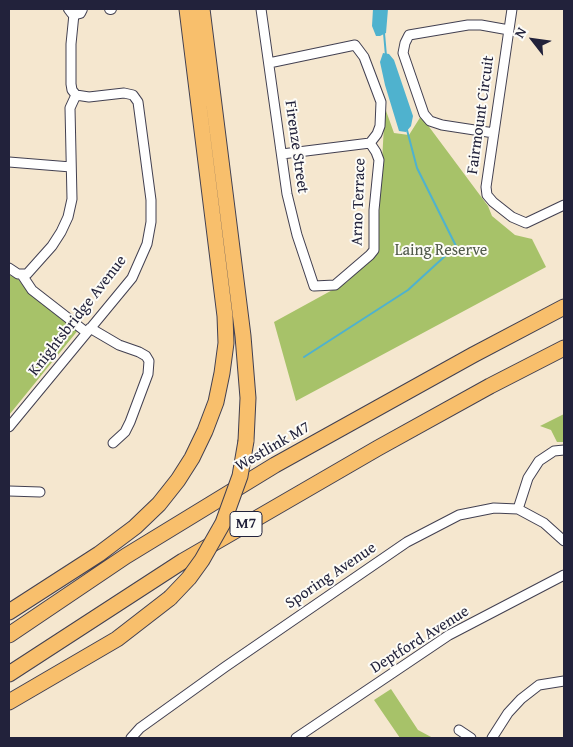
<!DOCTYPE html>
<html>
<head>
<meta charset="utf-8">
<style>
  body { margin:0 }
  #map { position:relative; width:573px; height:747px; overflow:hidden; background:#f5e7cf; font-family:"Gentium Book Plus",serif }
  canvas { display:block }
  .frame { position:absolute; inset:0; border:10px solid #22223b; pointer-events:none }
  .north { position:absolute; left:508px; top:15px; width:50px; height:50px; -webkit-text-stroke:4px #fdfcf7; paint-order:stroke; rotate:300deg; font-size:14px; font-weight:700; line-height:20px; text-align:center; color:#22223b }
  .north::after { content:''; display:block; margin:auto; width:18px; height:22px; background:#22223b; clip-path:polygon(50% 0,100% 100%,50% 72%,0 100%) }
</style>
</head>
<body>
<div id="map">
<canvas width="573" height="747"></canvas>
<div class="frame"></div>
<div class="north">N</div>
</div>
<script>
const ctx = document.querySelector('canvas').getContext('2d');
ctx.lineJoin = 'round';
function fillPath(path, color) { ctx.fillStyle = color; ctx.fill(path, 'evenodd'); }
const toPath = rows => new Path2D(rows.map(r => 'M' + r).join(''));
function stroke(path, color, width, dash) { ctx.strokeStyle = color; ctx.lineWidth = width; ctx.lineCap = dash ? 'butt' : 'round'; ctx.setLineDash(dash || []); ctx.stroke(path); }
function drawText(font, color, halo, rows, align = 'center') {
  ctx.font = font + ' "Gentium Book Plus",serif'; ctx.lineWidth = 4; ctx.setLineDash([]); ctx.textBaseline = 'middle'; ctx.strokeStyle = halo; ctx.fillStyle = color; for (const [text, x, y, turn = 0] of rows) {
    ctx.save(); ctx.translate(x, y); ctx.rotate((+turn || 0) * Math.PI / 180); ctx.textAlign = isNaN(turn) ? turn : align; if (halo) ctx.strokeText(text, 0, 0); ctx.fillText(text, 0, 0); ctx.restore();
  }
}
const green = toPath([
  [385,108,394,133,409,135,421,116,488,206,492,216,515,235,532,239,546,267,296,401,274,322,347,282,379,251,379,214],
  [9,275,18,279,28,292,79,329,9,415],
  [564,414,564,442,557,442,551,430,540,426],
  [391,689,418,730,433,738,400,738,374,700]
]);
const water = toPath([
  [373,9,388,9,386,33,380,36,376,36,372,26],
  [383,53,389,54,394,60,413,116,411,126,406,132,399,131,385,85,380,62]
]);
const stream = toPath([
  [384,33,386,56],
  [304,357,408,290,456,246,417,168,407,130]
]);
const minor = toPath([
  [261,9,287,194,297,235,314,286,335,285,370,255,374,250,374,210,379,160,376,152,370,143],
  [512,9,486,187,487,195,493,202,512,217,526,223,564,205],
  [74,14,71,44,71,84,72,90,76,95],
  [269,63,355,45,364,57,381,102,380,126,377,134,370,143],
  [494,133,442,125,430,121,424,114,403,53,405,43,409,35,468,25,481,25,509,30],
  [282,154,370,143],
  [9,162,71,167],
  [9,268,18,274,27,274,52,246,61,232,68,217,72,199,70,108,76,95],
  [22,275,32,290,86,332],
  [90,328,119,345,139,352,146,356,149,361,148,374,130,422,125,432,113,443],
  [9,427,132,278,147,244,151,222,151,200,138,102,133,95,124,93,89,97,76,95],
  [9,491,40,492],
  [518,509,528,478,539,461,554,451,564,450],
  [459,730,471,738],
  [131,738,140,728,225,667,407,542,459,515,494,508,518,509,544,523,564,541],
  [296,738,449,635,564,575],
  [492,738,508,713,521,699,539,685,564,681]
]);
const tertiary = toPath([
  [69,9,72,13,76,14,80,13,82,9],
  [110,9,111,9]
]);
const motorway = toPath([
  [202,9,243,336,248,398,246,441],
  [9,612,99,554,135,527,159,504,178,480,192,458,205,431,216,402,222,373,226,343,225,316,187,9],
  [9,635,126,556,275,465,473,355,564,307],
  [9,674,183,561,378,448,490,386,564,348],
  [9,702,117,639,170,598]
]);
const motorwayBridge = toPath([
  [170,598,189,578,202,560,223,523,240,476,246,441]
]);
const shields = [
  [246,524,32]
];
const shieldNames = [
  ["M7",246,524]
];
const streetNames = [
  ["Fairmount Circuit",481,115,-82],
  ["Firenze Street",296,147,82],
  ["Arno Terrace",359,202,-88],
  ["Knightsbridge Avenue",78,316,-52],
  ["Westlink M7",273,447,-30],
  ["Sporing Avenue",331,576,-34],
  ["Deptford Avenue",420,640,-32]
];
const parkNames = [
  ["Laing Reserve",441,251]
];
fillPath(green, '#a7c269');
fillPath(water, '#4fb2ce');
stroke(stream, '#4fb2ce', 2);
stroke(minor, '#424051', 11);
stroke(tertiary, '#424051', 12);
stroke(motorway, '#424051', 17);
stroke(minor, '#fff', 9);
stroke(tertiary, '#fff', 10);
stroke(motorway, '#f8bf6c', 15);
stroke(motorwayBridge, '#424051', 17, []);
stroke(motorwayBridge, '#f8bf6c', 15);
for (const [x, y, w] of shields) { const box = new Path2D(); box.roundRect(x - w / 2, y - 12.5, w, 25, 4); ctx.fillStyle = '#fdfcf7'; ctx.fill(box); stroke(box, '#22223b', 1); }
drawText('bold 15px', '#22223b', null, shieldNames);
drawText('16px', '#22223b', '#fdfcf7', streetNames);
drawText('16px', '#515a4b', '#fdfcf7', parkNames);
</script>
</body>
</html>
